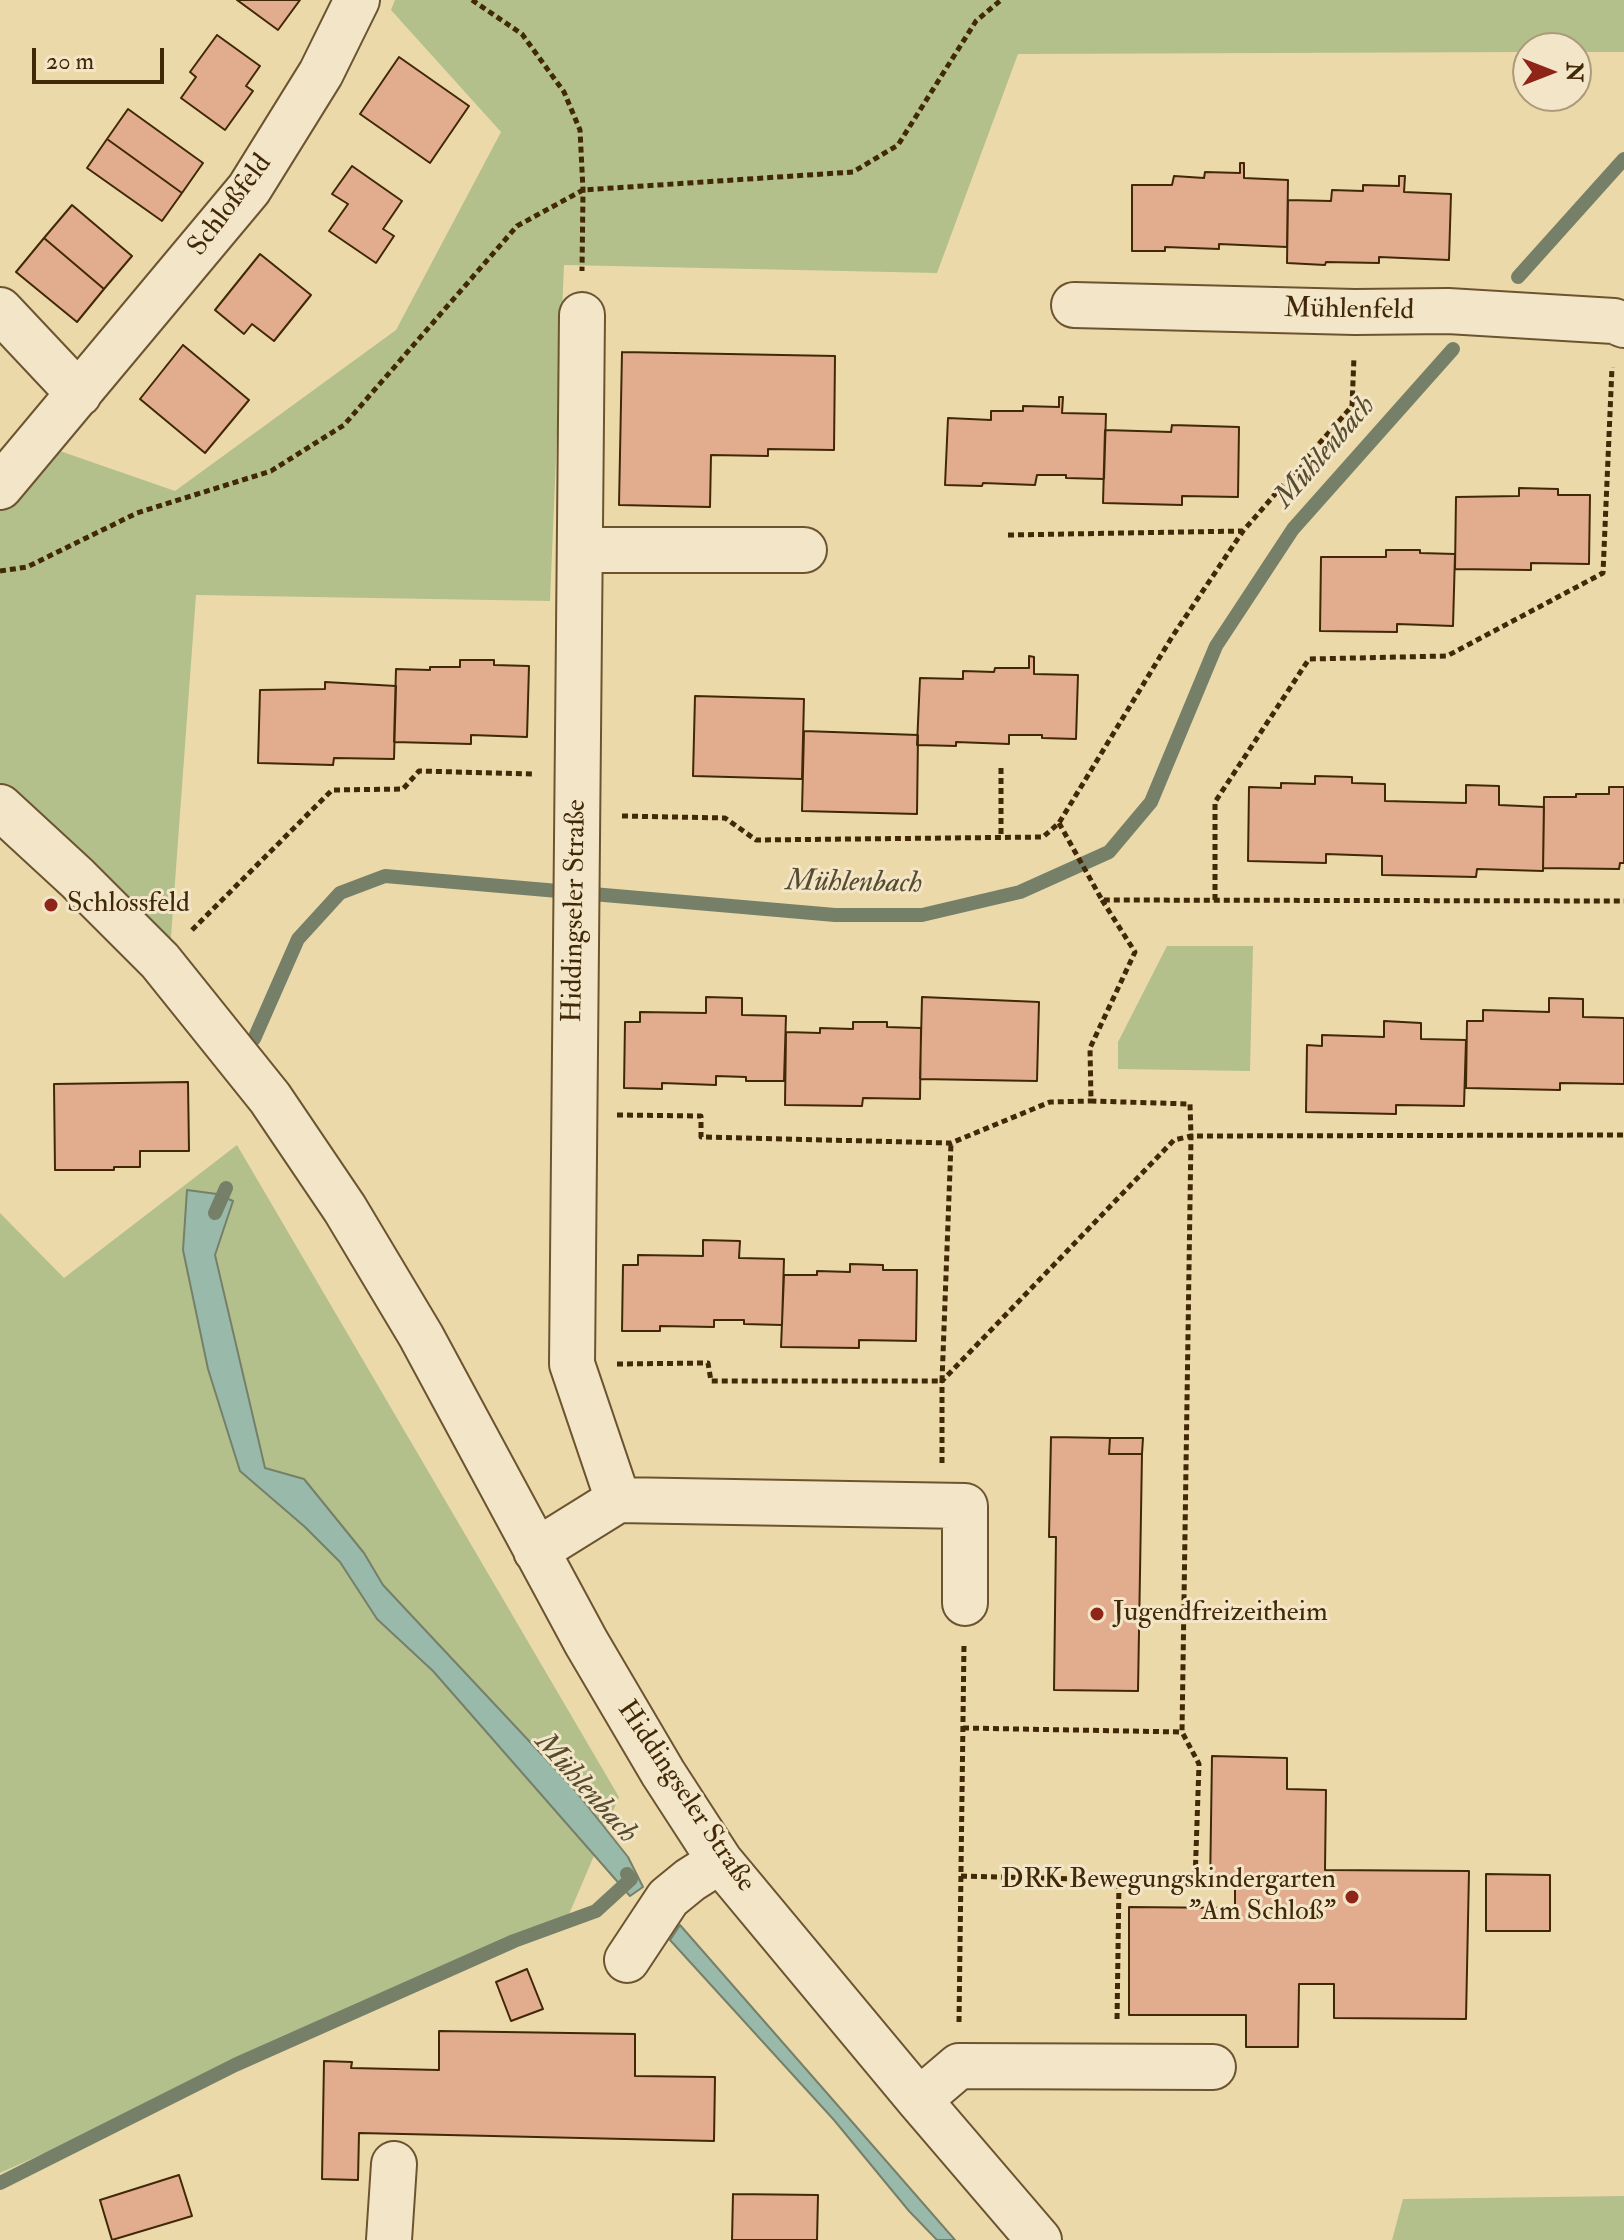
<!DOCTYPE html>
<html>
<head>
<meta charset="utf-8">
<style>
  body { margin:0 }
  #map { position:relative; width:1624px; height:2240px; overflow:hidden; background:#ecd9aa; font-family:"IM FELL Double Pica",serif }
  canvas { display:block }
  .north { position:absolute; left:1512px; top:32px; width:80px; height:80px; box-sizing:border-box; background:#f3e6c8; border:2px solid #ac9a7b; border-radius:50%; rotate:90deg; font-size:22px; font-weight:700; line-height:32px; text-align:center; color:#412807 }
  .north::after { content:''; display:block; margin:auto; width:28px; height:36px; background:#8f2418; clip-path:polygon(50% 0,100% 100%,50% 72%,0 100%) }
  .scale { position:absolute; left:32px; top:48px; width:132px; height:36px; box-sizing:border-box; border:4px solid #412807; border-top:0; padding-left:10px; font-size:24px; line-height:28px; white-space:nowrap; color:#412807; -webkit-text-stroke:6px #f3e6c8; paint-order:stroke }
</style>
</head>
<body>
<div id="map">
<canvas width="1624" height="2240"></canvas>
<div class="north">N</div>
<div class="scale">20 m</div>
</div>
<script>
const ctx = document.querySelector('canvas').getContext('2d');
ctx.lineJoin = 'round';
function fillPath(path, color) { ctx.fillStyle = color; ctx.fill(path, 'evenodd'); }
const toPath = rows => new Path2D(rows.map(r => 'M' + r).join(''));
function stroke(path, color, width, dash) { ctx.strokeStyle = color; ctx.lineWidth = width; ctx.lineCap = dash ? 'butt' : 'round'; ctx.setLineDash(dash || []); ctx.stroke(path); }
function drawText(font, color, halo, rows, align = 'center') {
  ctx.font = font + ' "IM FELL Double Pica",serif'; ctx.lineWidth = 6; ctx.setLineDash([]); ctx.textBaseline = 'middle'; ctx.strokeStyle = halo; ctx.fillStyle = color; for (const [text, x, y, turn = 0] of rows) {
    ctx.save(); ctx.translate(x, y); ctx.rotate((+turn || 0) * Math.PI / 180); ctx.textAlign = isNaN(turn) ? turn : align; if (halo) ctx.strokeText(text, 0, 0); ctx.fillText(text, 0, 0); ctx.restore();
  }
}
const green = toPath([
  [395,0,1624,0,1624,52,1576,52,1576,48,1528,48,1528,52,1018,54,937,273,564,265,550,601,196,595,169,964,0,792,0,490,37,443,175,491,396,330,501,132,391,10],
  [1167,946,1253,946,1250,1071,1118,1069,1118,1042],
  [237,1145,619,1797,567,1919,0,2173,0,1213,64,1278],
  [1624,2196,1624,2240,1392,2240,1403,2199]
]);
const water = toPath([
  [187,1190,217,1194,233,1201,215,1255,265,1468,304,1479,364,1553,383,1585,574,1789,628,1857,643,1887,630,1896,433,1671,377,1619,340,1562,305,1527,240,1471,208,1369,183,1250,187,1190],
  [680,1925,833,2100,955,2240,937,2240,909,2211,834,2120,670,1940,680,1925]
]);
const stream = toPath([
  [1518,277,1624,159],
  [254,1039,298,939,340,893,385,876,835,915,922,915,1020,892,1109,852,1151,802,1216,646,1293,529,1453,349],
  [215,1213,226,1188],
  [0,2183,235,2065,514,1941,596,1911,631,1879,627,1874]
]);
const building = toPath([
  [237,0,300,0,278,30,237,0],
  [217,35,260,66,246,86,253,91,225,130,181,98,196,77,190,72,217,35],
  [399,57,469,106,430,163,360,114,399,57],
  [128,109,203,163,182,193,107,139,128,109],
  [107,139,182,193,162,221,87,168,107,139],
  [1240,163,1244,163,1244,178,1288,180,1287,247,1219,244,1219,249,1165,247,1165,251,1132,251,1132,185,1172,185,1174,176,1204,178,1205,172,1240,173,1240,163],
  [352,166,402,201,383,229,394,236,376,263,329,231,348,204,332,194,352,166],
  [1399,176,1405,176,1404,192,1451,194,1449,260,1379,257,1379,263,1326,262,1325,265,1287,263,1288,200,1331,201,1332,190,1363,191,1363,185,1399,186,1399,176],
  [72,205,132,256,104,289,44,238,72,205],
  [44,238,104,289,77,322,16,272,44,238],
  [260,254,311,295,274,341,252,324,244,334,215,310,260,254],
  [183,345,249,400,205,453,140,399,183,345],
  [622,352,835,356,834,450,768,449,768,456,711,455,710,507,619,505,622,352],
  [1059,397,1063,397,1062,413,1106,414,1104,479,1066,478,1066,475,1037,475,1035,485,983,483,982,486,945,485,948,418,991,420,991,411,1023,411,1023,406,1059,407,1059,397],
  [1172,425,1239,427,1238,497,1182,496,1182,505,1103,503,1105,430,1171,432,1172,425],
  [1519,488,1558,489,1558,495,1590,495,1589,564,1531,563,1531,570,1455,569,1456,497,1519,496,1519,488],
  [1386,550,1420,550,1420,553,1455,554,1453,626,1397,624,1397,632,1320,631,1321,557,1386,557,1386,550],
  [1029,656,1034,657,1034,674,1078,675,1076,739,1042,738,1042,735,1009,735,1009,744,956,742,956,746,917,745,920,678,963,679,963,671,994,672,995,668,1029,668,1029,656],
  [460,660,494,660,494,665,529,666,527,737,471,735,471,744,394,742,396,669,430,670,430,667,460,667,460,660],
  [325,682,396,686,394,759,334,758,333,765,258,763,260,690,325,689,325,682],
  [695,696,804,699,802,779,693,776,695,696],
  [804,731,918,735,917,814,802,811,804,731],
  [1315,776,1352,777,1352,783,1385,784,1385,801,1466,803,1466,785,1499,786,1499,805,1544,807,1543,871,1477,869,1476,877,1382,875,1382,856,1326,854,1326,863,1248,861,1249,787,1281,788,1281,783,1315,784,1315,776],
  [1609,787,1624,787,1624,863,1620,863,1619,869,1543,868,1544,797,1576,797,1576,794,1609,794,1609,787],
  [706,997,742,998,742,1015,786,1016,784,1081,746,1081,746,1077,716,1076,716,1085,662,1083,662,1089,624,1088,625,1022,640,1022,640,1012,706,1013,706,997],
  [922,997,1039,1002,1037,1081,920,1079,922,997],
  [1549,998,1583,999,1583,1017,1624,1018,1624,1084,1560,1083,1560,1090,1466,1088,1467,1021,1483,1021,1483,1010,1549,1012,1549,998],
  [1384,1021,1421,1023,1421,1039,1466,1040,1464,1106,1396,1105,1396,1114,1306,1112,1307,1045,1322,1046,1322,1035,1384,1037,1384,1021],
  [853,1022,887,1022,887,1027,921,1028,920,1099,863,1098,862,1106,785,1105,786,1032,820,1033,820,1028,853,1029,853,1022],
  [188,1082,189,1151,140,1151,140,1167,114,1167,114,1170,55,1170,54,1084,188,1082],
  [703,1240,740,1241,739,1258,784,1259,782,1325,744,1324,744,1320,714,1320,714,1327,660,1326,660,1331,622,1331,623,1265,638,1265,638,1255,703,1256,703,1240],
  [850,1264,883,1265,883,1270,917,1270,916,1341,859,1340,859,1348,781,1347,784,1275,817,1275,817,1271,850,1272,850,1264],
  [1051,1437,1110,1438,1109,1454,1142,1454,1138,1691,1054,1690,1056,1537,1049,1537,1051,1437],
  [1110,1438,1143,1438,1142,1454,1109,1454,1110,1438],
  [1212,1756,1287,1758,1287,1789,1326,1790,1325,1870,1469,1871,1466,2019,1334,2018,1334,1984,1299,1984,1298,2047,1246,2047,1246,2015,1129,2015,1129,1907,1235,1908,1235,1888,1210,1888,1212,1756],
  [1486,1874,1550,1875,1550,1931,1486,1931,1486,1874],
  [527,1969,543,2009,511,2021,496,1982,527,1969],
  [439,2031,635,2034,635,2076,715,2077,714,2141,359,2133,358,2180,322,2179,324,2061,352,2062,351,2068,439,2070,439,2031],
  [179,2175,192,2216,112,2240,100,2200,179,2175],
  [733,2194,818,2195,817,2240,732,2240,733,2194]
]);
const path = toPath([
  [472,0,522,34,564,92,580,130,583,190,582,271],
  [1008,535,1242,531],
  [0,571,27,567,137,513,271,471,344,425,517,226,583,190,853,172,898,145,976,21,1001,0],
  [1001,768,1001,838],
  [622,816,725,818,756,840,1043,837,1059,823,1172,637,1243,531,1352,406,1354,357],
  [1059,823,1102,900,1624,901],
  [1102,900,1135,952,1090,1048,1091,1101,1190,1104,1191,1136,1182,1732,1199,1764,1195,1881,1119,1880,1117,2022],
  [1215,900,1215,802,1309,659,1447,656,1603,573,1612,367],
  [192,930,332,790,403,789,419,771,532,774],
  [617,1115,701,1116,701,1137,951,1143,1050,1102,1091,1101],
  [617,1364,708,1363,711,1381,942,1381,951,1143],
  [942,1463,942,1381,1174,1140,1191,1136,1624,1135],
  [963,1728,1182,1732],
  [961,1876,1119,1880],
  [959,2022,964,1644]
]);
const minor = toPath([
  [1074,305,1355,312,1448,311,1614,321,1624,325],
  [0,310,79,394],
  [0,487,249,189,321,73,357,0],
  [580,550,804,550],
  [0,807,77,878,160,961,270,1098,345,1209,421,1336,586,1642,663,1773,720,1861,919,2100,1039,2240],
  [618,1500,965,1506,965,1603],
  [536,1551,618,1500,572,1364,582,315],
  [627,1960,668,1898,690,1880,720,1861],
  [919,2100,959,2066,1213,2067],
  [389,2240,394,2164]
]);
const markers = [
  [51,905,8,"#8f2418"],
  [1097,1614,8,"#8f2418"],
  [1352,1897,8,"#8f2418"]
];
const streetNames = [
  ["Schloßfeld",231,206,-53],
  ["Mühlenfeld",1349,311,1],
  ["Hiddingseler Straße",576,911,-89],
  ["Hiddingseler Straße",685,1797,56]
];
const poiNames = [
  ["Schlossfeld",67,905],
  ["Jugendfreizeitheim",1113,1614],
  ["DRK Bewegungskindergarten",1336,1881,"right"],
  ["\"Am Schloß\"",1336,1913,"right"]
];
const waterNames = [
  ["Mühlenbach",1326,453,-49],
  ["Mühlenbach",854,884,1],
  ["Mühlenbach",585,1789,48]
];
fillPath(green, '#b3c08c');
fillPath(water, '#99baab');
stroke(water, '#768069', 2);
stroke(stream, '#768069', 14);
fillPath(building, '#e2ad8f');
stroke(building, '#412807', 2);
stroke(minor, '#6c5430', 48);
stroke(path, '#412807', 5, [6, 4]);
stroke(minor, '#f3e6c8', 44);
for (const [x, y, r, color] of markers) { const dot = new Path2D(); dot.arc(x, y, r, 0, 2 * Math.PI); ctx.fillStyle = color; ctx.fill(dot); stroke(dot, '#f3e6c8', 3); }
drawText('28px', '#412807', '#f3e6c8', streetNames);
drawText('28px', '#412807', '#f3e6c8', poiNames, 'left');
drawText('italic 30px', '#574c30', '#f3e6c8', waterNames);
</script>
</body>
</html>
